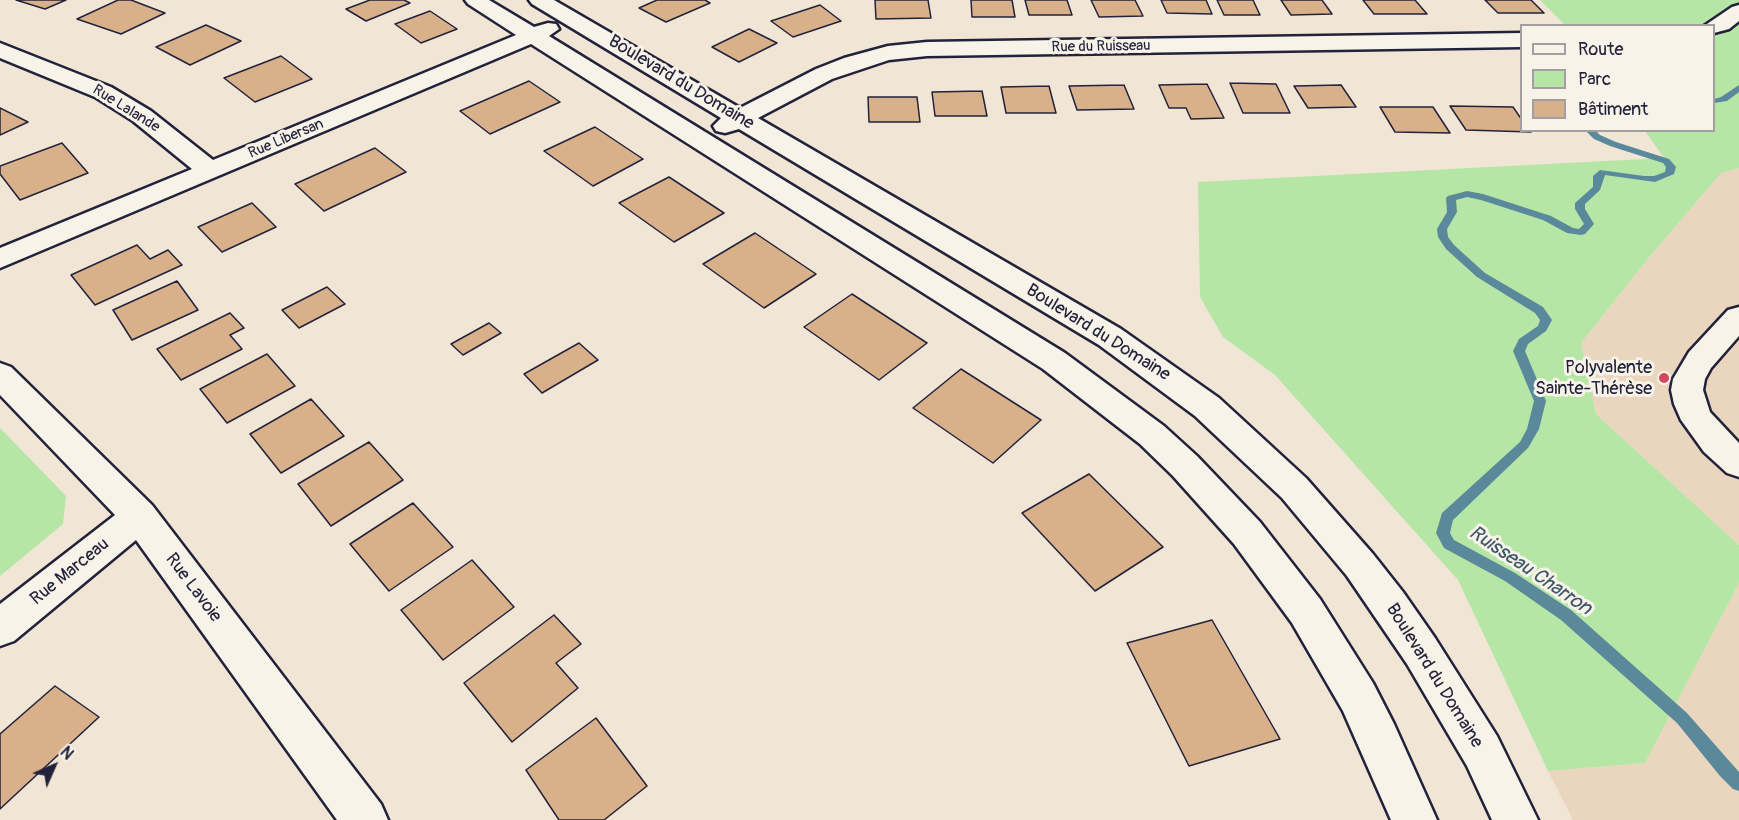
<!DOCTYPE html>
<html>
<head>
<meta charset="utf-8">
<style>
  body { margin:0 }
  #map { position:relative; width:1739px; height:820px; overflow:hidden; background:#f1e6d5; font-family:Pangolin,sans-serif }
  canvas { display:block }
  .legend { position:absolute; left:1520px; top:24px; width:195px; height:108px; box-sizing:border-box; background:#f7f3e8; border:2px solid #a29fa3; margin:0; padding:8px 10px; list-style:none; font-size:18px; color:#22223b }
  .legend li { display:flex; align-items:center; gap:12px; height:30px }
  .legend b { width:30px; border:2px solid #a29fa3 }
  .north { position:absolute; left:24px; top:736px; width:60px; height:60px; -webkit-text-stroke:4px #f7f3e8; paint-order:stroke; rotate:45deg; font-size:16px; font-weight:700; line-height:24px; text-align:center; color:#22223b }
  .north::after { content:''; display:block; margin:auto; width:21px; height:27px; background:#22223b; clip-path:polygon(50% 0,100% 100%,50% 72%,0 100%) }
</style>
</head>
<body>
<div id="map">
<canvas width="1739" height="820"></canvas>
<ul class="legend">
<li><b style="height:8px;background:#f7f3e8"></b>Route</li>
<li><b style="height:16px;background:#b5e6a6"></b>Parc</li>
<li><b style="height:16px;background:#d8b089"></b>Bâtiment</li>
</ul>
<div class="north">N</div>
</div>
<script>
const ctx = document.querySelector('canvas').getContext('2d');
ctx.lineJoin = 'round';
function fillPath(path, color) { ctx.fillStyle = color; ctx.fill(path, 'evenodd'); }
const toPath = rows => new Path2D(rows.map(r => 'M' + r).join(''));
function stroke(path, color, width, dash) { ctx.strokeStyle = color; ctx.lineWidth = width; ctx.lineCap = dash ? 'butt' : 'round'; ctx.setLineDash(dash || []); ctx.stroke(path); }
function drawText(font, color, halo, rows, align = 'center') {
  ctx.font = font + ' Pangolin,sans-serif'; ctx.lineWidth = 6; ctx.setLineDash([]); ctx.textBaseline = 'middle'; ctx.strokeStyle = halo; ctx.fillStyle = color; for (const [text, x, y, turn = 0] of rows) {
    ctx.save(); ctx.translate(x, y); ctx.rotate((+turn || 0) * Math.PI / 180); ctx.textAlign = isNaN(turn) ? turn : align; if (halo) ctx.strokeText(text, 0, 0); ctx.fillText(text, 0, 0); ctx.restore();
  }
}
const built = toPath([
  [1739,168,1739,545,1596,414,1581,343,1651,255,1721,173],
  [1739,583,1739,820,1573,820,1548,771,1645,763]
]);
const green = toPath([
  [1540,0,1739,0,1739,168,1721,173,1651,255,1581,343,1596,414,1739,545,1739,583,1645,763,1548,771,1458,580,1275,375,1223,337,1200,297,1198,182,1664,158,1645,131,1714,130,1714,26,1565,25],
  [0,428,66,496,63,524,0,576]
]);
const stream = toPath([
  [1739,85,1739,92,1727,101,1714,103,1714,99,1721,97,1739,85],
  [1585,130,1595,130,1600,135,1616,142,1669,159,1676,167,1674,174,1655,182,1605,175,1600,190,1585,204,1585,209,1594,224,1585,234,1581,235,1567,233,1543,220,1481,200,1467,197,1456,200,1457,212,1447,229,1448,237,1454,245,1485,273,1543,307,1552,320,1546,331,1528,344,1525,351,1546,401,1539,429,1528,448,1453,520,1450,533,1454,540,1515,573,1571,610,1687,713,1739,772,1739,791,1733,789,1720,776,1677,723,1561,620,1505,581,1444,548,1436,533,1442,513,1520,442,1527,429,1534,401,1513,351,1519,339,1538,326,1540,320,1535,313,1477,277,1446,249,1438,237,1437,229,1447,212,1446,198,1448,196,1467,191,1483,194,1551,216,1573,228,1579,229,1584,224,1575,209,1575,203,1593,187,1593,176,1600,170,1644,176,1654,176,1665,172,1666,167,1663,163,1610,146,1594,139,1585,130]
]);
const building = toPath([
  [16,0,66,0,45,9,16,0],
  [118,0,131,0,165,13,121,34,77,19,118,0],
  [370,0,404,0,410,3,366,21,346,9,370,0],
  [657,0,705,0,710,3,666,22,639,8,657,0],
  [875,0,928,0,931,18,876,19,875,0],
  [971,0,1012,0,1015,17,972,17,971,0],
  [1025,0,1067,0,1072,15,1029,15,1025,0],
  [1091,0,1135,0,1143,16,1099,17,1091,0],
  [1161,0,1206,0,1212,14,1167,13,1161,0],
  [1217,0,1253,0,1260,15,1224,15,1217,0],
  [1281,0,1322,0,1332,14,1291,15,1281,0],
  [1363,0,1415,0,1427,14,1374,14,1363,0],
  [1485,0,1531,0,1544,13,1498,13,1485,0],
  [820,5,841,21,793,37,771,21,820,5],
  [430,11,457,29,421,43,395,24,430,11],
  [206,25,241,41,190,65,156,47,206,25],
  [749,29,777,43,739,62,712,47,749,29],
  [281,56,312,79,255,102,224,78,281,56],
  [529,81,560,102,490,134,460,111,529,81],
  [1230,83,1276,84,1290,113,1243,113,1230,83],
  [1207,84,1224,118,1191,119,1186,108,1169,108,1159,85,1207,84],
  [1124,85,1134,109,1077,110,1069,86,1124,85],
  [1341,85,1356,107,1308,108,1294,86,1341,85],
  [1049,86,1056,113,1006,113,1001,87,1049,86],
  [982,91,987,116,935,116,932,92,982,91],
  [868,97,917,97,920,122,869,122,868,97],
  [1450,106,1513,107,1522,120,1522,130,1531,132,1466,130,1450,106],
  [1380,107,1433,107,1450,133,1395,132,1380,107],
  [0,108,28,122,0,135,0,108],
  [595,127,643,159,593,186,544,151,595,127],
  [62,143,88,173,20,200,0,174,0,166,62,143],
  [375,148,406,172,324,211,295,184,375,148],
  [669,177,724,213,674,242,619,203,669,177],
  [252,203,276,227,222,252,198,227,252,203],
  [755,233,816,274,764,308,703,264,755,233],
  [137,245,150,259,168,250,182,265,95,305,71,275,137,245],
  [177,281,198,310,132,340,113,310,177,281],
  [327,287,345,304,299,328,282,310,327,287],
  [852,294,927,343,879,380,804,327,852,294],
  [230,313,244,328,230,335,242,349,181,380,157,349,230,313],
  [489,323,501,333,463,355,451,344,489,323],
  [579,343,598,360,542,393,524,374,579,343],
  [267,354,295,386,227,423,200,389,267,354],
  [961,369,1041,420,993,463,913,408,961,369],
  [311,399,344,436,281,473,250,434,311,399],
  [369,442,403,480,331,526,298,484,369,442],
  [1089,474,1163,547,1095,591,1022,513,1089,474],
  [413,503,453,547,389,591,350,544,413,503],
  [472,560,514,607,443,660,401,610,472,560],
  [554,615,581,644,556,663,578,688,512,742,464,683,554,615],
  [1212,620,1280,739,1189,766,1127,643,1212,620],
  [55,686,99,717,0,809,0,734,55,686],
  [596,718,647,786,604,820,559,820,526,770,596,718]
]);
const minor = toPath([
  [465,0,489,0,534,27,548,23,556,24,559,29,549,36,1065,353,1164,426,1197,456,1260,522,1320,599,1373,683,1394,724,1437,820,1391,820,1343,711,1292,623,1234,544,1173,476,1140,444,1043,369,531,44,0,268,0,248,192,169,133,121,95,97,0,58,0,43,111,87,151,111,213,160,516,35,468,4,465,0],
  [529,0,554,0,740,108,816,69,844,58,888,46,927,42,1522,33,1522,47,927,56,889,60,832,79,758,118,1121,329,1219,398,1306,478,1373,554,1403,592,1435,638,1497,736,1538,820,1492,820,1467,766,1407,664,1347,576,1282,498,1195,416,1099,345,739,129,725,133,716,131,713,126,721,118,532,4,529,0],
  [1739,5,1739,21,1729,29,1714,33,1714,26,1704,26,1732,7,1739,5],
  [1739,307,1739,336,1711,368,1705,379,1703,390,1710,412,1739,443,1739,477,1727,473,1704,452,1681,420,1674,404,1671,390,1673,379,1689,352,1728,310,1739,307],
  [0,363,11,367,152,505,381,804,388,820,337,820,136,540,14,641,0,646,0,604,115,515,0,395,0,363]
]);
const markers = [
  [1664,378,6,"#d1495b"]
];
const farStreetnames = [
  ["Rue du Ruisseau",1101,47,-1],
  ["Rue Lalande",126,109,32],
  ["Rue Libersan",286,139,-23]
];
const streetNames = [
  ["Boulevard du Domaine",681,83,31],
  ["Boulevard du Domaine",1098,333,32],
  ["Rue Marceau",70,572,-39],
  ["Rue Lavoie",193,588,53],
  ["Boulevard du Domaine",1434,676,58]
];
const poiNames = [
  ["Polyvalente",1652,368],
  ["Sainte-Thérèse",1652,389]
];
const waterNames = [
  ["Ruisseau Charron",1530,571,34]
];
fillPath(built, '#ead6be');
fillPath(green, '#b5e6a6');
fillPath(stream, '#5a899c');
fillPath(building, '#d8b089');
stroke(building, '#22223b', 1.5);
stroke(minor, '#22223b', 5);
fillPath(minor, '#f7f3e8');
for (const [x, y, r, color] of markers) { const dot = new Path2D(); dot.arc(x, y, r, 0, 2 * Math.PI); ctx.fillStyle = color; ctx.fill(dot); stroke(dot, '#f7f3e8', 2); }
drawText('15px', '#22223b', '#f7f3e8', farStreetnames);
drawText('18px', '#22223b', '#f7f3e8', streetNames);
drawText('18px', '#22223b', '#f7f3e8', poiNames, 'right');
drawText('italic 20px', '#3e566b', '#f7f3e8', waterNames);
</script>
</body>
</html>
